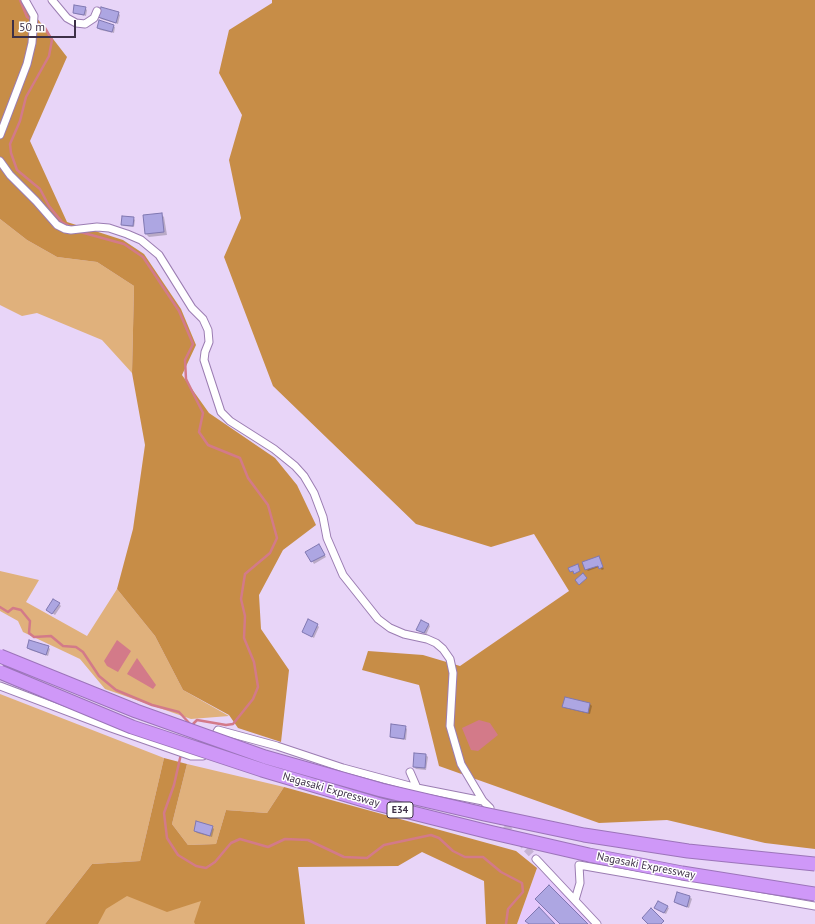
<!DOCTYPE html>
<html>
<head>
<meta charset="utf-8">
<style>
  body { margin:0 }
  #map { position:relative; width:815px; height:924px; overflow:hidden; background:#e8d5f8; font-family:"PT Sans",sans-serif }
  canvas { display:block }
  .scale { position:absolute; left:12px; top:20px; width:64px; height:18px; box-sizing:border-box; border:2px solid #3d3047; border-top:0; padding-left:5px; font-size:12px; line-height:14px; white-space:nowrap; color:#3d3047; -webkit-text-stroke:3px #fff; paint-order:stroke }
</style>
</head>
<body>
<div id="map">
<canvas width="815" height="924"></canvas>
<div class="scale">50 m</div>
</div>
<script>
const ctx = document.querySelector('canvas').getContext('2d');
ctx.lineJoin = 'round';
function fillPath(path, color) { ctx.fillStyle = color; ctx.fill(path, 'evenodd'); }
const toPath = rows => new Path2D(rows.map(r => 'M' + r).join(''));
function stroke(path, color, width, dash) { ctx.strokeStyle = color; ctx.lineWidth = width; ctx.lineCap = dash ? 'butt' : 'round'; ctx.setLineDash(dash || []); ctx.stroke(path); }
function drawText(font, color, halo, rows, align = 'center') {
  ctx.font = font + ' "PT Sans",sans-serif'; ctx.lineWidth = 3; ctx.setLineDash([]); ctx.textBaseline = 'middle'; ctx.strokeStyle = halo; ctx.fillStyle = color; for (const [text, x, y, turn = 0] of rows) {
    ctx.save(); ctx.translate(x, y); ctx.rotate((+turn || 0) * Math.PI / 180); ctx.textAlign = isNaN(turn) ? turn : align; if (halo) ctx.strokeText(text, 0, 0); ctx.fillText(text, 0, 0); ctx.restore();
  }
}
const built = toPath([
  [537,868,573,902,593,924,517,924]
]);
const green = toPath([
  [0,219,27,240,57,257,97,262,134,286,132,373,102,340,37,313,22,316,0,305],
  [0,571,39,580,26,602,87,636,117,589,155,636,183,690,229,716,191,719,105,689,80,659,23,632,18,621,0,611],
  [0,694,164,758,140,861,92,864,45,924,0,924],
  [187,764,284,787,267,813,226,810,216,844,188,845,172,824],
  [107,885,201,893,280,924,89,924]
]);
const forest = toPath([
  [0,0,23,0,67,57,30,141,67,222,123,240,144,254,181,309,196,345,182,375,209,413,275,458,297,485,316,525,283,550,259,595,261,629,289,670,281,742,238,728,229,715,183,690,155,636,117,589,133,529,145,445,132,373,134,286,97,262,57,257,27,240,0,219],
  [272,0,815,0,815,849,765,843,667,820,599,823,439,766,419,685,362,670,368,651,423,655,460,666,569,591,534,534,491,547,416,524,273,386,224,257,241,218,229,160,242,115,219,73,229,30,272,3],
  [164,758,187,764,172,824,188,845,216,844,226,810,267,813,284,787,516,851,537,868,517,924,486,924,484,881,422,852,398,866,298,867,305,924,195,924,194,922,201,901,167,912,127,896,106,909,98,924,45,924,92,864,140,861]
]);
const water = toPath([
  [117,640,131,651,118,672,107,666,104,661],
  [137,658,156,685,153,689,127,674],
  [479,720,490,723,498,735,478,751,471,750,462,728]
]);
const shadow = toPath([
  [85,8,87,10,86,16,76,14,74,12],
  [118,13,120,15,118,24,101,19,99,17],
  [113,26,115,27,114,33,100,30,98,28],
  [161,214,164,217,167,235,149,237,146,234,144,216],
  [133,218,135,220,134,227,124,226,122,224],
  [320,547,326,557,314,564,307,552],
  [598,557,604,569,602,570,599,567,588,571,586,569],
  [59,604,61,606,55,615,49,611],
  [428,624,430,626,426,635,417,629],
  [317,625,319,627,314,638,305,633],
  [48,647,50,649,48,656,30,650,28,648],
  [590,704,592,706,590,714,565,708,563,706],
  [405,727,407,729,406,740,393,738,391,737],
  [426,755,428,757,426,770,416,769,414,767],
  [212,827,214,829,212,837,197,833,195,831],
  [678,893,690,897,692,899,689,908,677,904,675,902],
  [667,907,669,908,666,914,657,910]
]);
const stream = toPath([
  [20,0,27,17,45,28,52,40,49,56,26,97,20,121,10,144,11,153,17,170,40,189,49,206,62,222,73,228],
  [79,231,84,233,124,244,143,257,179,311,193,344,185,360,186,379,203,413,199,432,208,445,240,458,248,478,268,505,277,538,270,553,245,574,241,599,245,616,244,638,254,662,258,687,253,699,233,724,226,725,197,720,191,726],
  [0,607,8,612,13,608,21,610,30,621,29,633,34,637,51,636,63,646,76,647,83,652,99,676,116,690,152,705,179,712,191,725],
  [181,754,174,785,164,813,167,838,178,855,196,866,206,868,215,862,231,843,240,839,268,847,285,839,308,840,344,857,367,858,384,845,431,835,439,838,453,851,465,857,483,857,501,872,522,883,523,892,508,909,506,924]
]);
const building = toPath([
  [74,5,86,7,84,15,73,13,74,5],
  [101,7,119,12,116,23,98,17,101,7],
  [99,20,114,25,112,32,97,28,99,20],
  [162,213,164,232,145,234,143,215,162,213],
  [122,216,134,217,133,226,121,225,122,216],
  [319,544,325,555,311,562,305,552,319,544],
  [599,556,603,567,599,569,598,566,585,570,582,562,599,556],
  [578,564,580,571,574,574,573,571,570,572,568,568,578,564],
  [583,573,587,578,579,585,575,580,583,573],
  [53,599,60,603,52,614,46,610,53,599],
  [308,619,318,624,312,637,302,632,308,619],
  [421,620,429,624,424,633,416,630,421,620],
  [29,640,49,646,46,655,27,648,29,640],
  [565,697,590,703,588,713,562,707,565,697],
  [391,724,406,726,404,739,390,737,391,724],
  [414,753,426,754,425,768,413,767,414,753],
  [196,821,213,826,210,836,194,831,196,821],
  [549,885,588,924,560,924,535,899,549,885],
  [677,892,690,896,687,907,674,902,677,892],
  [658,901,668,906,664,913,654,908,658,901],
  [539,907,555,924,529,924,525,921,539,907],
  [651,908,664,921,661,924,648,924,642,918,651,908]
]);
const minorTunnel = toPath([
  [498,818,536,859]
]);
const minor = toPath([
  [52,0,67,18,76,23,85,24,94,18,97,11],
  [0,135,27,64,32,43,34,16,25,0],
  [0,161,10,175,36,201,57,225,65,229,71,230,97,227,109,228,127,234,141,240,159,255,192,308,203,319,208,330,209,342,205,352,204,360,221,412,230,421,274,449,295,466,304,476,314,493,323,517,327,538,343,575,378,619,390,628,404,634,427,639,436,643,443,649,450,659,453,673,450,726,461,764,483,801,490,808],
  [0,686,111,728,191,756,203,756,218,730,277,746,343,768,417,788,483,801],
  [410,772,417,788],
  [536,859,597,924],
  [575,900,580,883,579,865,815,906]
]);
const motorwayBridge = toPath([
  [0,656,136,711,265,757,381,790,484,814,584,835,688,851,815,864],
  [0,672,132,727,262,770,377,804,489,832,589,855,682,873,815,894]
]);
const shields = [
  [400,810,26]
];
const shieldNames = [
  ["E34",400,810]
];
const streetNames = [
  ["Nagasaki Expressway",331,790,16],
  ["Nagasaki Expressway",646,866,11]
];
fillPath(built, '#e6c9fd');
fillPath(green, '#e0b17c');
fillPath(forest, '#c78d47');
fillPath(water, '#d37a89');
fillPath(shadow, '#0003');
stroke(stream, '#d37a89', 2.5);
fillPath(building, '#ada6e2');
stroke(building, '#8078b1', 1);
stroke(minorTunnel, '#c6b4d5', 7, [7, 3.5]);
stroke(minor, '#9b7db2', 9);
stroke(minor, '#fff', 7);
stroke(motorwayBridge, '#9c74ba', 15, []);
stroke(motorwayBridge, '#cf98f8', 13);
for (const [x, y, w] of shields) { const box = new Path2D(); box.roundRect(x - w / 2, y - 8, w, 16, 3); ctx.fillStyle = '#fff'; ctx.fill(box); stroke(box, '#3d3047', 1); }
drawText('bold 10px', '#3d3047', null, shieldNames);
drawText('11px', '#3d3047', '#fff', streetNames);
</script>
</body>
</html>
